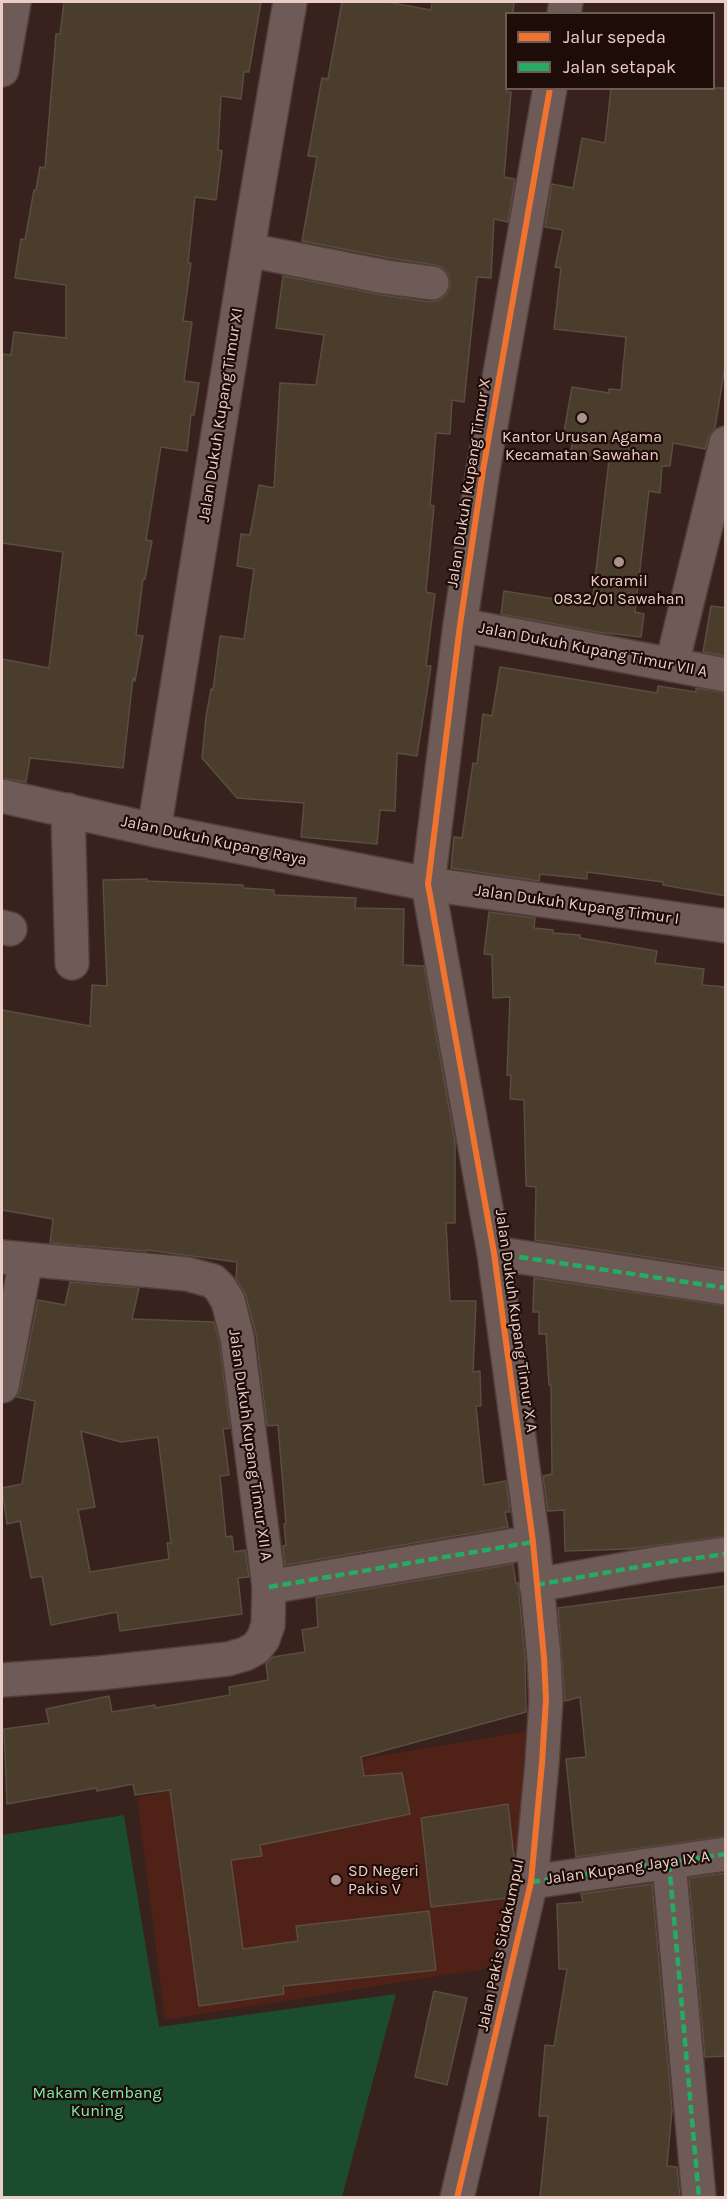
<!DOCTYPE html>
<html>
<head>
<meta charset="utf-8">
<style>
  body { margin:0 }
  #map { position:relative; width:727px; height:2199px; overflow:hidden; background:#38221d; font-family:Karla,sans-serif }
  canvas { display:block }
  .frame { position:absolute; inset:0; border:3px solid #eacec6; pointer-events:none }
  .legend { position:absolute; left:505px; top:12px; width:210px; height:78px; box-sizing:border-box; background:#1e0c08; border:2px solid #705a54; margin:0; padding:8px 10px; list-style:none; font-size:18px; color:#eacec6 }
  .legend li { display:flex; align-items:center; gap:12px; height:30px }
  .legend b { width:30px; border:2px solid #705a54 }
</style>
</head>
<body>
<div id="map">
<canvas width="727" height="2199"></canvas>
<div class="frame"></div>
<ul class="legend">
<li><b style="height:8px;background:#ef722f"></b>Jalur sepeda</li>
<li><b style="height:8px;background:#26ab63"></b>Jalan setapak</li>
</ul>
</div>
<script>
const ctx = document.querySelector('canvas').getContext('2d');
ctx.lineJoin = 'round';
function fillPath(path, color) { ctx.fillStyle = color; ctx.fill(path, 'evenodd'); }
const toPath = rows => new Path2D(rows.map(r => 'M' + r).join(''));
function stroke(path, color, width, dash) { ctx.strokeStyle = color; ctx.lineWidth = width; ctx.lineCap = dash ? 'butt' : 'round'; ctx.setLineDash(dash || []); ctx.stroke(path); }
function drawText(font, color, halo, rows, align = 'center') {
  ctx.font = font + ' Karla,sans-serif'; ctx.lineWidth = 4.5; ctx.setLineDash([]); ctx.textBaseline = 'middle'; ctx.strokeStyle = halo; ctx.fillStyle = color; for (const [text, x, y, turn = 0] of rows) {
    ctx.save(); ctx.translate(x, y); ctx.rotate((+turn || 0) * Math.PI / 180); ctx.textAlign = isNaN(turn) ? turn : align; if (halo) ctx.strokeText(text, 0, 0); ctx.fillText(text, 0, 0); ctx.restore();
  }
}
const built = toPath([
  [532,1730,521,1963,165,2020,137,1797]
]);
const green = toPath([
  [124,1815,159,2027,396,1994,342,2197,2,2197,2,1835]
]);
const building = toPath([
  [64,2,261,2,249,72,244,72,241,99,221,96,218,150,222,151,216,200,195,197,188,263,191,263,183,321,192,322,184,381,199,383,194,415,191,415,187,451,161,447,146,540,152,541,145,579,143,579,136,635,143,636,135,681,133,678,123,768,30,758,26,782,2,778,2,659,49,668,63,552,2,543,2,354,11,355,14,332,66,338,66,285,15,278,21,239,25,240,34,190,36,190,40,167,45,168,56,34,60,34,64,2],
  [342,2,387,2,431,10,432,2,514,2,513,14,507,14,507,92,511,92,504,177,515,179,508,222,494,219,491,278,477,277,464,402,452,400,450,434,436,433,430,505,434,506,426,592,435,594,426,666,431,666,417,756,397,753,395,811,380,810,377,844,301,837,304,803,237,798,202,758,206,717,211,689,213,690,220,636,244,639,254,569,237,566,241,534,250,535,259,485,274,488,280,383,316,385,324,335,276,328,283,276,382,295,430,302,440,300,446,295,450,286,449,275,443,268,435,265,389,258,302,241,317,157,308,156,322,78,328,79,342,2],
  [611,88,726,88,726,360,715,428,708,438,705,449,673,443,670,466,662,466,660,493,649,491,635,612,644,614,641,637,598,632,501,614,504,591,592,605,609,460,571,451,574,434,564,432,572,387,609,393,609,389,621,390,626,337,554,329,561,268,555,267,563,230,545,227,552,184,573,188,582,138,605,143,611,88],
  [711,606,726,608,726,656,703,652,711,606],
  [500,667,657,693,658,686,696,692,696,688,726,693,726,896,663,885,663,882,587,872,587,879,540,874,539,881,451,868,454,837,462,838,473,763,477,764,483,714,492,716,500,667],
  [147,879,147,881,243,885,243,888,274,890,274,895,356,898,355,908,404,909,403,965,424,966,455,1142,455,1223,446,1223,450,1301,476,1301,473,1372,480,1371,481,1406,476,1406,484,1485,506,1481,510,1512,505,1512,508,1527,285,1565,283,1546,286,1545,284,1524,286,1524,278,1425,267,1426,256,1334,246,1296,236,1279,237,1262,147,1250,147,1251,50,1243,53,1219,2,1210,2,1010,90,1026,92,985,107,986,103,880,147,879],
  [489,912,535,918,534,928,553,930,553,933,580,935,580,938,657,951,655,963,704,969,702,985,726,987,726,1269,535,1240,536,1187,526,1186,524,1100,510,1099,511,1075,507,1075,510,997,493,998,492,955,484,954,489,912],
  [534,1278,726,1306,726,1536,629,1549,565,1551,564,1510,548,1511,543,1476,552,1474,551,1385,549,1385,546,1334,539,1334,539,1312,533,1312,534,1278],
  [70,1282,139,1288,132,1319,214,1322,219,1340,230,1428,223,1429,229,1475,220,1476,226,1537,232,1536,234,1552,245,1550,249,1577,238,1578,242,1614,120,1631,117,1612,51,1625,42,1576,31,1578,20,1521,7,1524,2,1488,22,1484,35,1401,17,1397,20,1390,38,1300,65,1305,70,1282],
  [81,1431,121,1442,158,1437,171,1543,167,1543,169,1559,90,1572,78,1510,95,1507,81,1431],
  [513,1564,516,1584,518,1583,525,1659,526,1712,361,1757,364,1776,402,1773,410,1814,260,1845,262,1856,231,1860,243,1949,298,1941,296,1926,429,1911,436,1970,283,1986,284,1994,199,2006,170,1790,135,1795,133,1784,97,1791,96,1788,7,1804,4,1729,49,1723,46,1709,109,1696,112,1712,155,1705,155,1708,230,1695,229,1687,268,1680,266,1664,273,1657,305,1652,302,1630,318,1627,316,1598,513,1564],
  [726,1586,726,1836,576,1857,566,1759,586,1757,580,1697,565,1701,558,1608,726,1586],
  [508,1804,514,1857,508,1898,431,1907,421,1818,508,1804],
  [726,1873,726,2056,705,2057,689,1878,726,1873],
  [652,1884,672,2110,667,2166,677,2167,680,2198,540,2198,548,2116,539,2116,545,2045,554,2046,567,1969,559,1969,557,1904,583,1902,581,1894,652,1884],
  [434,1991,467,1998,447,2085,415,2077,434,1991]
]);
const minor = toPath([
  [564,14,566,2],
  [2,70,14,2],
  [248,250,386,277,432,283],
  [460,625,726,675],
  [672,664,726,443],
  [2,796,154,830,428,884,726,926],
  [68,810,72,963],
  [154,830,253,218,290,2],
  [2,927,10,929],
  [494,1253,726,1288],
  [2,1257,187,1274,213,1281,220,1288,228,1301,237,1337,269,1587,268,1625,263,1639,256,1648,245,1654,228,1659,100,1673,2,1680],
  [2,1386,26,1260],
  [536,1585,660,1563,726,1554],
  [269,1587,533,1542],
  [669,1863,699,2198],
  [531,1882,726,1854],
  [457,2198,531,1882,542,1763,546,1699,544,1658,533,1542,494,1253,428,884,460,625,483,470,550,88]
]);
const quiet = toPath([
  [506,1255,726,1288],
  [536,1585,660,1563,726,1554],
  [269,1587,533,1542],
  [669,1863,699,2198],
  [531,1882,726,1854]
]);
const cycleway = toPath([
  [457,2198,531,1882,542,1763,546,1699,544,1658,533,1542,494,1253,428,884,460,625,483,470,550,88]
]);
const markers = [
  [582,418,6,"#ac928b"],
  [619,562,6,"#ac928b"],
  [336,1880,6,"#ac928b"]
];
const streetNames = [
  ["Jalan Dukuh Kupang Timur XI",221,415,-81],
  ["Jalan Dukuh Kupang Timur X",469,483,-81],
  ["Jalan Dukuh Kupang Timur VII A",593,650,11],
  ["Jalan Dukuh Kupang Raya",214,841,12],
  ["Jalan Dukuh Kupang Timur I",577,905,8],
  ["Jalan Dukuh Kupang Timur X A",516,1321,82],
  ["Jalan Dukuh Kupang Timur XII A",250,1445,82],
  ["Jalan Kupang Jaya IX A",628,1868,-8],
  ["Jalan Pakis Sidokumpul",501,1945,-78]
];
const poiNames = [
  ["Kantor Urusan Agama",582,437],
  ["Kecamatan Sawahan",582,455],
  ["Koramil",619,581],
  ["0832/01 Sawahan",619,599],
  ["SD Negeri",348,1871,"left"],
  ["Pakis V",348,1889,"left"]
];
const parkNames = [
  ["Makam Kembang",97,2093],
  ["Kuning",97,2111]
];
fillPath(built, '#4f2117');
fillPath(green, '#1b4c2e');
fillPath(building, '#4a3d2c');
stroke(building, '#5a4d42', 1.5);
stroke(minor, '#533f3b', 36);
stroke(minor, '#6e5b57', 33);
stroke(quiet, '#26ab63', 4.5, [9, 4.5]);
stroke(cycleway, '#ef722f', 6);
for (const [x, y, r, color] of markers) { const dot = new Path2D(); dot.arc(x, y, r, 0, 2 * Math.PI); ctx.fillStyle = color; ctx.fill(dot); stroke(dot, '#1e0c08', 2); }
drawText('16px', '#eacec6', '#1e0c08', streetNames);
drawText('16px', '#eacec6', '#1e0c08', poiNames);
drawText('16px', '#7ef0a9', '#1e0c08', parkNames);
</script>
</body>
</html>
